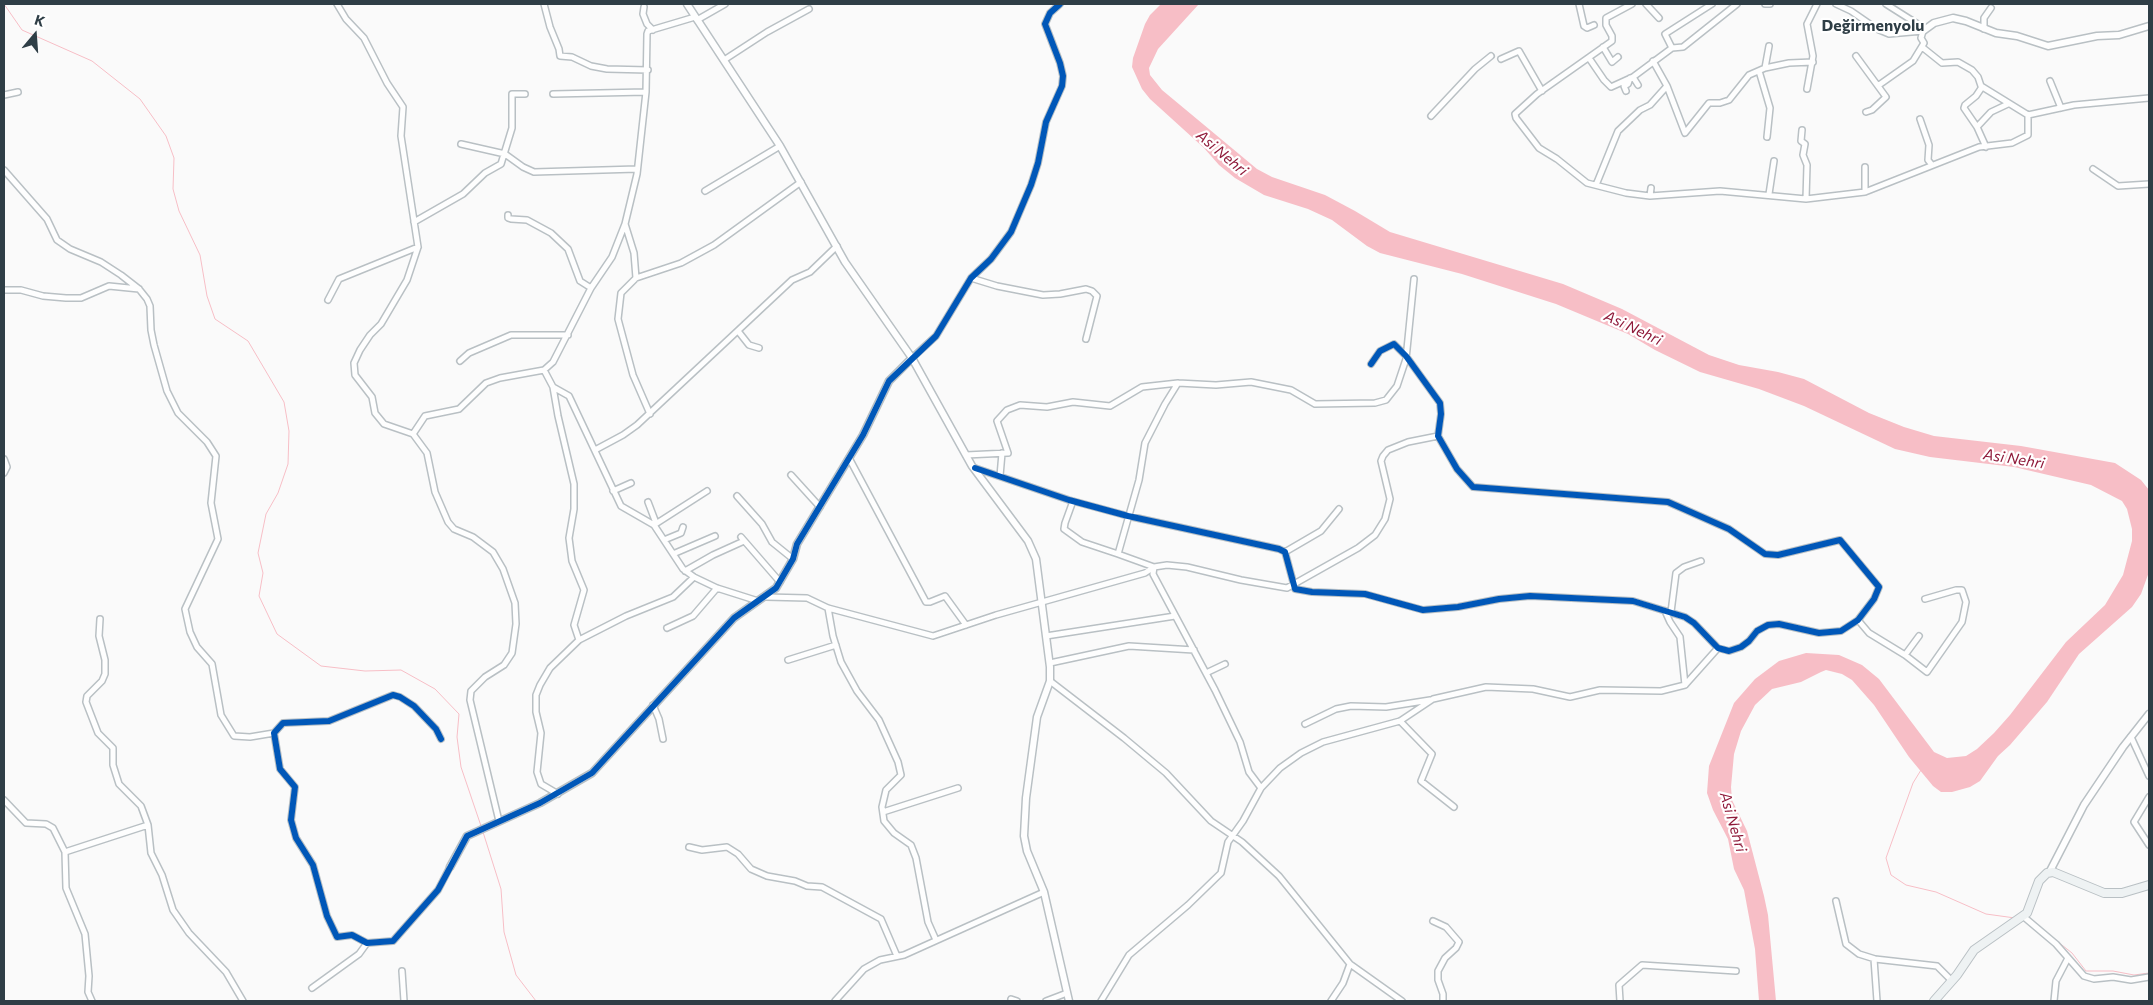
<!DOCTYPE html>
<html>
<head>
<meta charset="utf-8">
<style>
  body { margin:0 }
  #map { position:relative; width:2153px; height:1005px; overflow:hidden; background:#fafafa; font-family:Commissioner,sans-serif }
  canvas { display:block }
  .frame { position:absolute; inset:0; border:5px solid #2f3e46; pointer-events:none }
  .north { position:absolute; left:10px; top:10px; width:50px; height:50px; -webkit-text-stroke:4px #fff; paint-order:stroke; rotate:18deg; font-size:14px; font-weight:700; line-height:20px; text-align:center; color:#2f3e46 }
  .north::after { content:''; display:block; margin:auto; width:18px; height:22px; background:#2f3e46; clip-path:polygon(50% 0,100% 100%,50% 72%,0 100%) }
</style>
</head>
<body>
<div id="map">
<canvas width="2153" height="1005"></canvas>
<div class="frame"></div>
<div class="north">K</div>
</div>
<script>
const ctx = document.querySelector('canvas').getContext('2d');
ctx.lineJoin = 'round';
function fillPath(path, color) { ctx.fillStyle = color; ctx.fill(path, 'evenodd'); }
const toPath = rows => new Path2D(rows.map(r => 'M' + r).join(''));
function stroke(path, color, width, dash) { ctx.strokeStyle = color; ctx.lineWidth = width; ctx.lineCap = dash ? 'butt' : 'round'; ctx.setLineDash(dash || []); ctx.stroke(path); }
function drawText(font, color, halo, rows, align = 'center') {
  ctx.font = font + ' Commissioner,sans-serif'; ctx.lineWidth = 4.5; ctx.setLineDash([]); ctx.textBaseline = 'middle'; ctx.strokeStyle = halo; ctx.fillStyle = color; for (const [text, x, y, turn = 0] of rows) {
    ctx.save(); ctx.translate(x, y); ctx.rotate((+turn || 0) * Math.PI / 180); ctx.textAlign = isNaN(turn) ? turn : align; if (halo) ctx.strokeText(text, 0, 0); ctx.fillText(text, 0, 0); ctx.restore();
  }
}
const water = toPath([
  [1161,4,1199,4,1158,49,1149,68,1150,75,1162,90,1233,149,1257,169,1272,177,1325,195,1355,211,1390,232,1563,284,1622,309,1709,355,1739,365,1778,372,1804,379,1869,413,1904,427,1934,436,2021,446,2115,463,2141,480,2149,490,2149,572,2141,594,2132,607,2079,654,2047,702,2010,745,1998,756,1980,781,1970,787,1952,792,1941,792,1933,786,1909,757,1874,705,1852,680,1842,674,1826,670,1821,672,1801,682,1772,689,1755,705,1741,731,1734,754,1731,787,1732,800,1747,831,1764,896,1768,915,1776,1001,1759,1001,1755,949,1744,890,1734,869,1728,839,1713,810,1707,793,1709,766,1734,703,1755,679,1779,661,1806,653,1839,655,1862,665,1879,679,1934,752,1947,758,1966,756,1977,749,1994,733,2010,715,2066,642,2105,605,2123,575,2132,541,2132,529,2127,509,2122,501,2091,485,2014,467,1930,457,1895,449,1804,406,1759,389,1700,372,1655,350,1628,334,1556,304,1462,274,1380,253,1367,246,1332,220,1308,209,1264,195,1235,178,1219,165,1204,148,1150,99,1142,89,1132,67,1133,58,1145,24,1150,15]
]);
const stream = toPath([
  [4,4,22,30,92,61,140,99,166,136,174,158,173,189,179,211,200,255,207,296,215,319,248,341,284,402,289,431,288,464,278,493,266,514,258,553,263,573,259,596,277,634,321,666,365,671,401,670,435,689,459,714,457,737,461,767,481,826],
  [1921,770,1913,783,1886,858,1891,875,1906,885,1936,892,1986,914,2015,918],
  [483,832,501,889,504,932,516,975,536,1001],
  [2033,922,2072,953,2086,971,2113,971,2134,975,2149,973]
]);
const minor = toPath([
  [337,4,346,19,364,38,387,83,403,107,401,136,418,247,407,280,381,324,370,335,360,350,354,363,355,375,372,397,375,413,384,424,413,434,427,453,435,492,448,522,454,529,473,537,493,552,503,569,515,603,516,624,512,653,504,665,485,677,471,691,470,700,499,821],
  [544,4,550,27,559,49,560,56,572,57,591,66,607,69,648,70],
  [1579,4,1584,26,1587,28,1594,25],
  [1632,4,1606,18,1606,25,1612,36,1612,41,1537,94,1515,114,1516,118,1539,148,1557,159,1587,183,1626,193,1650,196,1720,191,1806,199,1865,192,1979,147,2012,143,2028,135,2028,115],
  [1646,4,1659,18],
  [1765,4,1770,4],
  [1836,4,1851,11,1877,29,1889,34,1923,31],
  [644,7,643,14,647,24,653,30],
  [697,20,725,4],
  [1984,29,1984,18,1991,8],
  [1603,47,1612,62,1618,57],
  [1922,47,1942,63,1958,62,1972,70,1978,77,1981,86,2028,115,2074,105,2149,98],
  [1672,48,1665,34,1712,4],
  [1856,56,1886,97,1872,110,1866,112],
  [1589,58,1604,80,1611,87,1633,77,1672,48,1683,47,1737,4],
  [1501,59,1519,51,1542,91],
  [724,60,767,32,809,9],
  [1765,68,1769,46],
  [1759,71,1770,108,1767,137],
  [1633,77,1638,85],
  [2050,81,2061,108],
  [1879,85,1913,61,1924,43,1921,38,1923,31,1916,23,1886,4],
  [1667,86,1685,133,1709,103,1720,103,1729,100,1749,75,1765,68,1789,63,1813,62],
  [1982,87,1976,96,1965,105,1964,108,1977,127,1991,112,2008,104],
  [1807,89,1813,56,1807,24,1817,4],
  [1626,91,1624,86,1628,84,1630,78],
  [553,94,646,92],
  [4,95,18,92],
  [1431,116,1475,69,1491,56],
  [1920,119,1929,145,1928,160,1932,165],
  [1977,127,1986,147],
  [1802,130,1801,141,1805,144,1803,155,1807,165,1806,199],
  [461,144,505,154,523,167,534,172,637,169],
  [1865,167,1865,192],
  [2093,169,2118,186,2149,184],
  [4,170,47,219,57,240,70,249,101,262,121,275,139,289,147,299,150,306,151,330,154,345,167,391,178,413,207,442,216,456,211,503,218,539,185,609,190,632,197,647,212,664,221,715,234,736,250,737,274,733],
  [1596,185,1618,131,1640,110,1650,105,1667,86,1653,61],
  [705,191,780,146],
  [1769,194,1774,161],
  [1650,196,1651,188],
  [508,215,508,218,511,219,527,220,551,233,568,249,580,281,591,288],
  [414,222,463,194,485,173,501,164,512,128,512,94,525,94],
  [636,278,634,253,625,224,637,174,646,92,647,34,648,31,695,17],
  [971,278,997,286,1043,295,1060,294,1086,289,1092,291,1097,296,1086,339],
  [4,290,21,290,43,296,66,298,81,298,109,286,139,289],
  [328,300,339,279,418,247],
  [738,331,749,345,759,348],
  [912,358,936,336,971,278,991,259,1011,232,1031,185,1038,163,1046,122,1062,86,1063,76,1060,63,1045,24,1050,13,1060,4],
  [460,361,469,353,511,335,568,335],
  [544,370,553,387,569,396,621,506,654,525,683,569,694,577,717,588,758,601],
  [553,387,558,416,574,484,574,509,569,538,572,561,584,590,574,625,579,640],
  [650,414,633,375,618,319,621,293,636,278,681,263,714,245,801,182],
  [413,434,425,416,459,409,486,383,500,378,544,370,553,362,591,288,612,257,625,224],
  [595,450,623,435,637,425,792,280,810,272,837,246],
  [966,455,1008,453,997,421,1007,410,1020,405,1047,407,1073,402,1110,406,1142,387,1178,383],
  [849,458,926,602,930,602,945,596,966,625],
  [4,459,7,467,4,473],
  [975,468,1069,500,1128,516,1279,549,1285,552,1295,589,1312,592,1365,594,1423,610,1458,607,1499,599,1530,596,1633,601,1685,617,1694,623,1718,648,1729,651,1741,647,1749,641,1757,631,1768,625,1779,624,1819,633,1841,631,1858,620,1874,599,1879,587,1840,540,1778,555,1765,554,1729,529,1668,502,1473,487,1457,469,1438,436,1441,414,1440,403,1406,356,1394,344,1380,351,1371,364],
  [791,475,820,507],
  [1000,476,1002,453],
  [613,491,631,483],
  [737,496,762,524,772,542,793,559],
  [1073,501,1065,523,1064,529,1082,542,1118,554],
  [648,502,656,523],
  [654,525,707,491],
  [741,537,780,582],
  [664,540,681,533,683,527],
  [1285,552,1321,531,1339,509],
  [673,554,715,536],
  [685,571,713,555,744,541],
  [766,597,807,598,828,608,933,636,996,615,1145,573,1154,567,1167,565,1187,567,1241,580,1287,588,1358,548,1375,535,1385,519,1390,499,1381,461,1383,456,1388,450,1408,442,1438,436],
  [828,608,833,636,841,662,857,691,879,720,898,762,901,775,886,790,882,807,884,821,894,833,911,845,916,858,928,922,936,940],
  [1665,611,1670,622,1680,637,1685,685],
  [1671,612,1676,573,1684,567,1701,561],
  [100,619,99,636,105,660,105,674,102,681,87,696,86,702,98,733,113,748,113,765,119,784,141,806,148,825,151,853,162,875,173,910,189,933,226,972,243,1001],
  [1858,620,1869,633,1905,655,1927,672,1962,622,1966,602,1962,590,1956,590,1925,599],
  [667,628,693,616,717,588],
  [1046,636,1175,616],
  [1905,655,1919,636],
  [788,660,836,645],
  [1050,663,1129,646,1194,650],
  [1206,673,1225,664],
  [1050,681,1124,738,1166,773,1211,821,1242,842,1279,876,1350,964,1402,1001],
  [653,705,659,719,663,739],
  [1400,721,1432,754,1421,781,1454,807],
  [1305,724,1336,709,1351,706,1386,707,1430,700],
  [2131,737,2149,776],
  [441,739,436,729,414,706,400,697,393,695,329,721,283,723,274,733,280,769,295,787,291,820,296,838,313,865,327,916,337,937,352,935,367,943,393,941,438,890,450,867],
  [1261,788,1249,772,1240,742,1215,690,1153,574,1154,567,1118,554,1139,480,1145,443,1165,404,1178,383,1216,385,1251,382,1291,390,1315,404,1375,403,1386,400,1397,386,1406,359,1414,279],
  [558,794,541,784,537,772,541,733,536,712,536,695,540,685,550,668,579,640,626,616,673,597,694,577],
  [2149,797,2134,822,2149,845],
  [4,800,26,823,46,824,53,828,65,852,66,888,85,934,89,976,88,992,92,1001],
  [883,812,958,788],
  [689,847,702,850,727,847,738,854,751,869,767,876,795,881,807,886,822,887,881,919,897,956],
  [65,852,148,825],
  [1836,901,1846,944,1859,954,1875,959,1937,966,1952,981],
  [2024,917,2056,944,2084,976,2094,979,2113,977,2131,980,2149,977],
  [1433,921,1446,927,1459,942,1456,948,1445,958,1438,971,1438,980,1443,994,1443,1001],
  [1874,959,1877,1001],
  [402,971,404,1001],
  [312,988,359,954,367,943],
  [1011,999,1017,1001],
  [835,1001,864,969,880,960,904,955,1044,892],
  [1046,1001,1067,993],
  [1101,1001,1129,955,1188,905,1221,873,1228,842,1243,821,1261,788,1280,768,1301,753,1323,742,1400,721,1433,699,1486,687,1533,689,1570,697,1600,690,1661,691,1685,685,1718,648],
  [1331,1001,1343,983,1350,964],
  [1620,1001,1619,985,1642,965,1736,971],
  [2054,1001,2056,981,2068,958]
]);
const tertiary = toPath([
  [687,4,780,146,845,262,912,358,972,466,1028,541,1036,559,1050,667,1050,681,1037,717,1026,798,1024,836,1027,851,1044,892,1069,1001],
  [1923,31,1934,23,1953,18,1966,21,1996,33,2017,36,2048,46,2097,36,2119,35,2149,26],
  [450,867,467,836,540,803,592,773,734,618,776,588,793,559,797,544,863,435,889,381,912,358],
  [2050,871,2084,805,2123,747,2149,714]
]);
const secondary = toPath([
  [1934,1001,1957,975,1974,950,2027,913,2039,881,2047,873,2053,872,2104,893,2122,893,2149,885]
]);
const cycleway = toPath([
  [975,468,1069,500,1128,516,1279,549,1285,552,1295,589,1312,592,1365,594,1423,610,1458,607,1499,599,1530,596,1633,601,1685,617,1694,623,1718,648,1729,651,1741,647,1749,641,1757,631,1768,625,1779,624,1819,633,1841,631,1858,620,1874,599,1879,587,1840,540,1778,555,1765,554,1729,529,1668,502,1473,487,1457,469,1438,436,1441,414,1440,403,1406,356,1394,344,1380,351,1371,364],
  [441,739,436,729,414,706,400,697,393,695,329,721,283,723,274,733,280,769,295,787,291,820,296,838,313,865,327,916,337,937,352,935,367,943,393,941,438,890,467,836,540,803,592,773,734,618,776,588,793,559,797,544,863,435,889,381,936,336,971,278,991,259,1011,232,1031,185,1038,163,1046,122,1062,86,1063,76,1060,63,1045,24,1050,13,1060,4]
]);
const waterNames = [
  ["Asi Nehri",1222,153,40],
  ["Asi Nehri",1633,328,25],
  ["Asi Nehri",2014,459,9],
  ["Asi Nehri",1733,822,74]
];
const quarterNames = [
  ["Değirmenyolu",1873,26]
];
fillPath(water, '#f7bec6');
stroke(stream, '#f7bec6', 1);
stroke(minor, '#b9c0c4', 8);
stroke(tertiary, '#b9c0c4', 9);
stroke(secondary, '#b9c0c4', 10);
stroke(minor, '#fefefe', 5);
stroke(tertiary, '#fefefe', 6);
stroke(secondary, '#eef2f3', 8);
stroke(cycleway, '#0057b8', 6);
drawText('italic 15px', '#8f1a3a', '#fff', waterNames);
drawText('bold 16px', '#2f3e46', '#fff', quarterNames);
</script>
</body>
</html>
